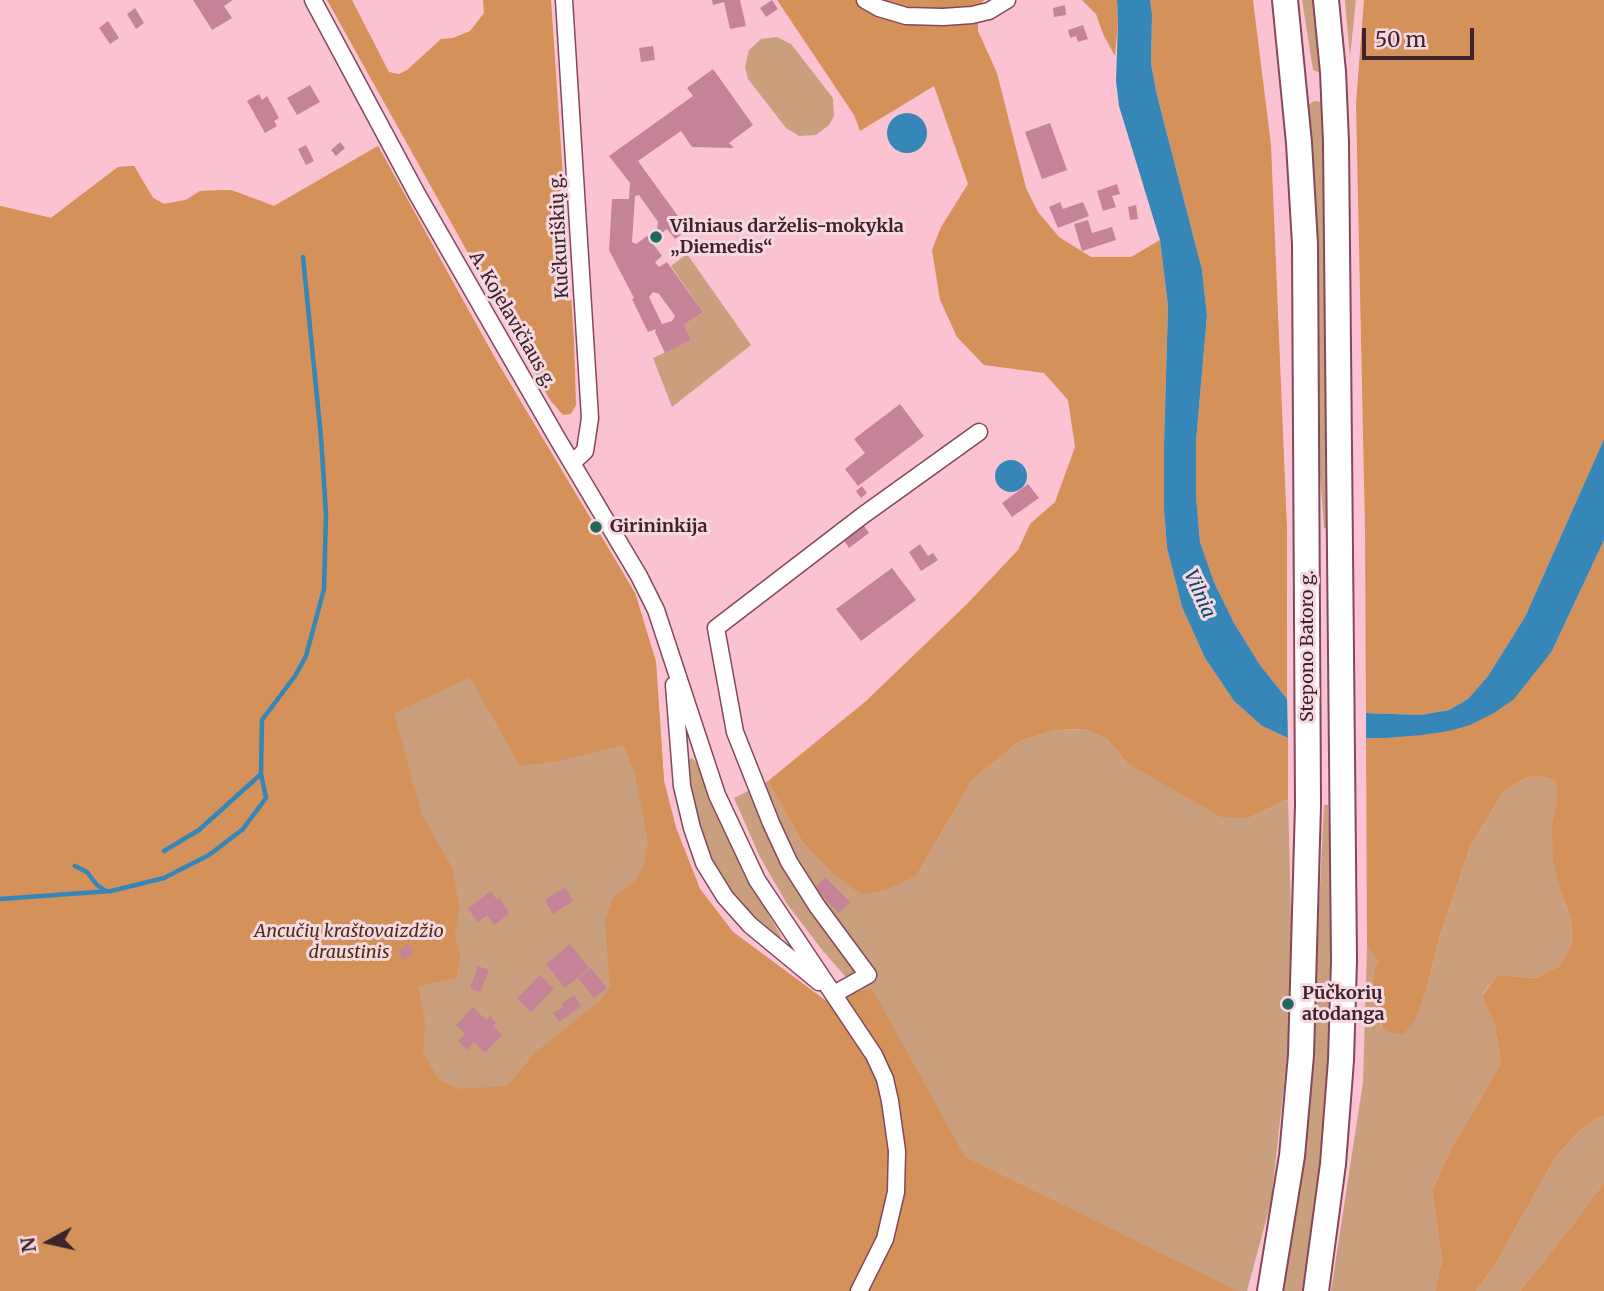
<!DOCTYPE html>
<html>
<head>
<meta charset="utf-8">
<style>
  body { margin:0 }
  #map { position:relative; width:1604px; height:1291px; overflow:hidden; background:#fbc3d2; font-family:Merriweather,serif }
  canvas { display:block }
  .north { position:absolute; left:14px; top:1207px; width:70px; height:70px; -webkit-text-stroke:5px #f6d9e0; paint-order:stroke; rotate:262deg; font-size:19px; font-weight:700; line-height:28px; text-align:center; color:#3d232b }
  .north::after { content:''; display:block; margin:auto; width:24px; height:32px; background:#3d232b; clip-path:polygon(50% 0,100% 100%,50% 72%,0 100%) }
  .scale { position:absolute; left:1362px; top:28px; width:112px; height:32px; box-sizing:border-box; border:4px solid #3d232b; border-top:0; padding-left:9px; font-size:21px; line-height:24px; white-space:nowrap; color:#3d232b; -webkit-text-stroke:5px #f6d9e0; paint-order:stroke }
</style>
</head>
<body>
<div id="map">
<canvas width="1604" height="1291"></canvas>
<div class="north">N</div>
<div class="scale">50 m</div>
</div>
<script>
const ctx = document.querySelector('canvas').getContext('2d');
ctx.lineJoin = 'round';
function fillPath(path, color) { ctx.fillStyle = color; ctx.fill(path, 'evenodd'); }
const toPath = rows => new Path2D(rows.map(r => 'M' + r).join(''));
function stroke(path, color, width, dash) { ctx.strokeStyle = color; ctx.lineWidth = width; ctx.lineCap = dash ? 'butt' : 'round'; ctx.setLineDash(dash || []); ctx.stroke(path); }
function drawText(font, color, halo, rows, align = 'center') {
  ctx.font = font + ' Merriweather,serif'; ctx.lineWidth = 6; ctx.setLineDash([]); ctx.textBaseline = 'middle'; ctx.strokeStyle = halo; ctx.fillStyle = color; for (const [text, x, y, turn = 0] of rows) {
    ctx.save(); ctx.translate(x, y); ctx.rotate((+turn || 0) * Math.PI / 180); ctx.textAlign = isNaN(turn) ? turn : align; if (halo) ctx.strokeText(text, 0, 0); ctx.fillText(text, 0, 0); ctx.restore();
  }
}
const green = toPath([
  [1302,0,1318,0,1322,71,1320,73,1313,70],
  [1345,0,1356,0,1350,56,1345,2],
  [777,37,791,44,833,98,834,116,829,125,816,135,799,136,786,128,748,79,745,67,749,50,761,39],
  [1314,101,1324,102,1329,467,1327,528,1324,528,1320,475,1307,106],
  [378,146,496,360,635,593,656,662,664,781,676,828,700,889,733,932,829,1003,858,991,823,951,787,904,760,857,734,798,768,781,803,843,828,869,917,875,972,780,1020,741,1055,730,1085,729,1107,739,1127,763,1249,818,1288,799,1292,954,1288,1050,1271,1202,1247,1291,0,1291,0,206,51,218,118,167,134,166,153,198,164,204,186,200,200,191,231,190,274,206],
  [687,254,751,345,672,407,653,358,691,340,684,325,703,312,671,266],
  [692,758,697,763,712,806,741,867,781,936,780,939,778,939,747,912,723,881,707,849,695,818,688,784,687,761],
  [1539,776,1554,780,1557,786,1557,800,1552,822,1561,892,1571,919,1572,944,1559,966,1537,978,1498,975,1482,995,1494,1023,1501,1063,1450,1151,1432,1191,1442,1260,1435,1291,1331,1291,1363,1082,1367,947,1378,961,1374,971,1372,988,1378,1006,1381,1026,1415,1022,1427,988,1439,939,1471,844,1505,790,1526,778],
  [1324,805,1328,805,1334,933,1326,1128,1306,1291,1281,1291,1298,1198,1309,1111],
  [1604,1116,1604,1182,1575,1222,1520,1291,1476,1291,1496,1263,1555,1158,1577,1133,1595,1119]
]);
const forest = toPath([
  [327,0,352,0,389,72,399,74,407,70,441,39,453,38,470,31,484,13,483,0,551,0,574,340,576,405,571,414,563,415,550,400],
  [777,0,984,0,978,8,978,31,997,73,1026,188,1038,212,1059,237,1091,257,1131,257,1160,240,1168,306,1164,444,1164,509,1167,548,1182,607,1205,658,1234,701,1262,726,1288,738,1288,799,1249,818,1221,817,1127,763,1107,739,1085,729,1055,730,1020,741,972,780,917,875,886,890,862,894,851,887,828,869,803,843,768,781,866,701,967,604,1018,550,1030,524,1055,502,1075,447,1068,400,1044,373,984,365,957,337,940,300,932,250,941,227,968,184,934,86,860,131,854,115],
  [1082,0,1117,0,1118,22,1115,56,1103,34,1096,14],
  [1150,0,1253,0,1271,145,1287,529,1287,699,1260,665,1234,623,1214,582,1200,542,1196,496,1196,442,1207,315,1202,270,1157,95,1151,64,1152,14],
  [1364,0,1604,0,1604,439,1525,617,1488,676,1468,699,1449,710,1420,715,1366,713,1365,528,1356,103],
  [378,146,496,360,635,593,656,662,664,781,676,828,700,889,733,932,829,1003,859,991,872,989,965,1157,1237,1291,0,1291,0,206,51,218,118,167,134,166,153,198,164,204,186,200,200,191,231,190,274,206],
  [470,677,520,766,558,761,624,745,635,773,648,842,644,865,635,881,613,898,605,922,610,987,600,1001,536,1052,507,1086,459,1089,439,1080,423,1053,425,1023,418,986,456,978,460,956,455,935,459,908,453,869,422,816,394,713],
  [1604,540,1604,1116,1595,1119,1577,1133,1555,1158,1496,1263,1476,1291,1435,1291,1442,1260,1432,1191,1450,1151,1501,1063,1494,1023,1482,996,1498,975,1537,978,1559,966,1572,944,1571,919,1561,892,1553,859,1552,822,1557,800,1557,786,1554,780,1539,776,1526,778,1505,790,1471,844,1439,939,1427,988,1415,1022,1403,1034,1389,1032,1382,1027,1378,1006,1372,988,1374,971,1378,961,1367,947,1366,738,1449,731,1552,651],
  [1604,1182,1604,1291,1520,1291,1575,1222]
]);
const water = toPath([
  [1117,0,1150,0,1152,14,1151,64,1157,95,1202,270,1207,315,1196,442,1196,496,1200,542,1214,582,1234,623,1260,665,1287,699,1297,703,1366,713,1420,715,1449,710,1468,699,1488,676,1525,617,1604,439,1604,540,1552,651,1514,699,1494,713,1470,725,1449,731,1422,735,1385,738,1288,738,1262,726,1234,701,1205,658,1182,607,1167,548,1164,509,1164,444,1168,306,1160,240,1119,106,1116,81,1118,22],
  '887 133a20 20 0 1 1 40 0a20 20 0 1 1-40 0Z',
  '995 476a16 16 0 1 1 32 0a16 16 0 1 1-32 0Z'
]);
const pier = toPath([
  [1287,693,1298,699,1366,709,1366,741,1288,742]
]);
const stream = toPath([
  [164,851,199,830,261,774],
  [75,866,87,872,97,885,106,891],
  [0,899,111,891,164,878,209,855,243,829,266,798,261,774,262,720,295,676,306,656,324,589,326,514,321,437,303,257]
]);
const building = toPath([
  [193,0,233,0,224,6,232,18,212,30],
  [712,0,740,0,746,26,730,29,724,2,713,5],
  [772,0,778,9,766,17,760,8],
  [1065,5,1066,15,1054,17,1053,8],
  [135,8,144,23,136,29,127,14],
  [108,21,119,38,110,44,99,28],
  [1083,25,1088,39,1078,42,1076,36,1070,38,1068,30],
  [653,46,655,60,641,62,639,48],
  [713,69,753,125,729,143,734,148,692,147,681,131,638,161,688,230,675,239,667,229,651,241,662,256,655,262,659,267,667,262,703,312,684,325,691,340,665,353,655,332,656,329,648,332,632,299,634,298,609,250,612,199,629,199,630,183,609,156,693,96,687,88],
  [639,195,658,222,657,229,636,244,632,242,635,196],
  [653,292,659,294,675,316,672,321,662,324,649,297],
  [310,85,320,102,297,115,287,98],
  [259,94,262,100,267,96,279,118,274,121,277,126,265,133,247,101],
  [1050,123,1067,170,1042,179,1025,132],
  [340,142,345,148,336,156,331,150],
  [306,145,314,161,306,165,298,149],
  [1117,184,1120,194,1112,196,1116,207,1103,211,1097,191],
  [1060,202,1063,209,1083,202,1089,216,1058,228,1049,207],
  [1136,205,1138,219,1130,220,1128,207],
  [1088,220,1092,233,1112,227,1116,240,1082,251,1074,224],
  [900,404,924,436,858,486,845,469,865,453,854,439],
  [1028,484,1039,498,1012,517,1002,503],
  [862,486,867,493,861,498,856,491],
  [862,523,869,533,849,548,843,539],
  [920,544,928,556,933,553,938,560,921,571,909,552],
  [892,568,916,600,861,641,836,609],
  [825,877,850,902,839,913,815,888],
  [565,887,573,901,553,914,545,900],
  [491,891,497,900,500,898,509,914,494,925,487,915,478,922,468,909],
  [408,944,414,953,404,960,398,951],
  [570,944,589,968,565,988,546,964],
  [478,966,489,970,480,992,470,988],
  [591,968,607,988,594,998,578,978],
  [540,975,554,989,531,1012,517,999],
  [574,995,581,1006,559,1022,553,1013,563,1007,561,1004],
  [473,1007,486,1020,490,1016,496,1023,493,1026,502,1035,485,1053,474,1042,467,1050,458,1041,465,1034,456,1025]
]);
const minor = toPath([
  [313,0,417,194,557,438,639,576,656,610,717,795,757,880,874,1055,885,1079,890,1101,897,1151,896,1192,885,1239,859,1291],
  [564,0,590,418,585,451,572,463],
  [865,0,879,8,906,16,943,17,972,15,989,11,1007,0],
  [674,685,682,786,692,828,704,863,725,897,750,925,819,982],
  [834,994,868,975,817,906,789,862,771,823,735,732,716,628,862,516,979,432]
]);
const primary = toPath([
  [1270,1291,1292,1156,1301,1055,1308,805,1305,244,1299,143,1285,0],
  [1316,1291,1333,1164,1341,1060,1344,961,1336,142,1333,72,1326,0]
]);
const markers = [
  [656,237,7,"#22685d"],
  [596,527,7,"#22685d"],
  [1288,1004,7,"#22685d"]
];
const poiNames = [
  ["Vilniaus darželis-mokykla",670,227],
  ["„Diemedis“",670,248],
  ["Girininkija",610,527],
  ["Pūčkorių",1302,994],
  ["atodanga",1302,1015]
];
const streetNames = [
  ["Kučkuriškių g.",560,236,-93],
  ["A. Kojelavičiaus g.",512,320,60],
  ["Stepono Batoro g.",1308,646,-90]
];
const parkNames = [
  ["Ancučių kraštovaizdžio",349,932],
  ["draustinis",349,953]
];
const waterNames = [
  ["Vilnia",1199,594,66]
];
fillPath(green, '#ca9f7d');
fillPath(forest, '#d49159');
fillPath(water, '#3686b8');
fillPath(pier, '#fbc3d2');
stroke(stream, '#3686b8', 4.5);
fillPath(building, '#c58397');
stroke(minor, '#83485b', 19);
stroke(primary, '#83485b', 28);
stroke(minor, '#fff', 16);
stroke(primary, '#fff', 24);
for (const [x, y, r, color] of markers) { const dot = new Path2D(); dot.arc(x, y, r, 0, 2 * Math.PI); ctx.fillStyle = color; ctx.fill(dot); stroke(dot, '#f6d9e0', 2.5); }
drawText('bold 18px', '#3d232b', '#f6d9e0', poiNames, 'left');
drawText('18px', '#3d232b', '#f6d9e0', streetNames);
drawText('italic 18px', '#4b2f16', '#f6d9e0', parkNames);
drawText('italic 19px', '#07486a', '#f6d9e0', waterNames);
</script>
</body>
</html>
